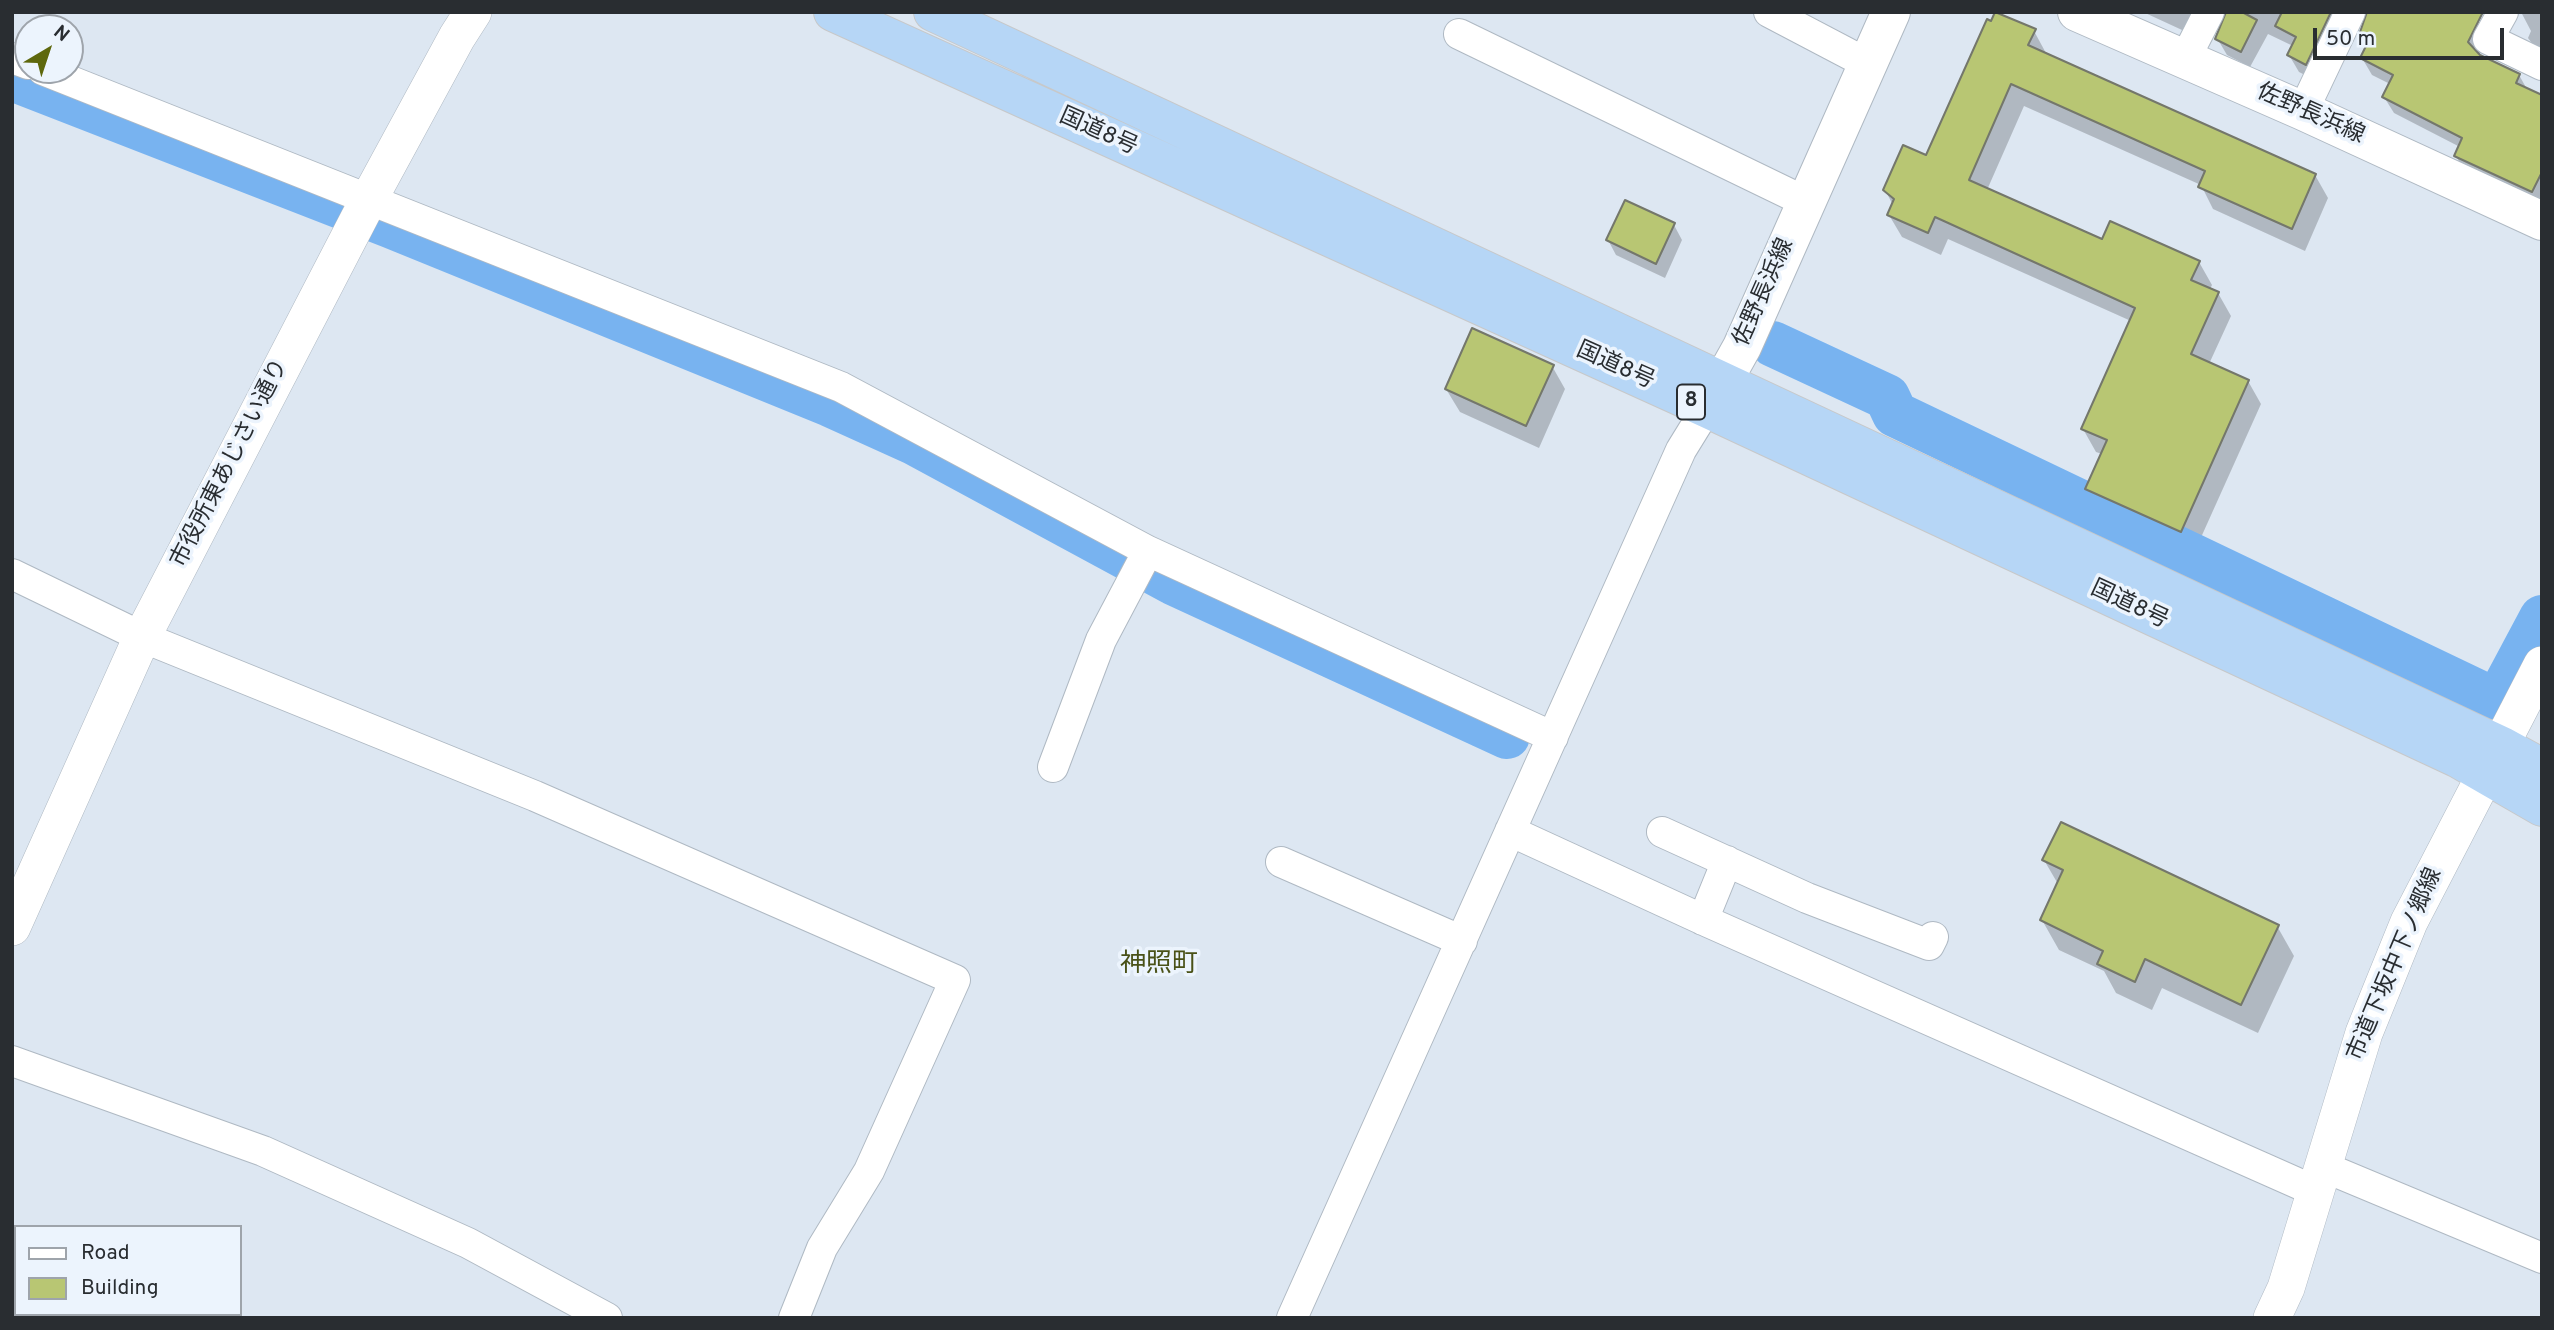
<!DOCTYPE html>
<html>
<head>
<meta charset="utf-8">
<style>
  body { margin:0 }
  #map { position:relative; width:2554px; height:1330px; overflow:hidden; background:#dde7f2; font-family:Overpass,sans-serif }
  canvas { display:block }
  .frame { position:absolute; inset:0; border:14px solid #292d31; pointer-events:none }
  .legend { position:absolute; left:14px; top:1225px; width:228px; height:91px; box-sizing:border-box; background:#ecf4fd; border:2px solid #9ea4ab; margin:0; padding:9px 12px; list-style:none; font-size:21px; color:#292d31 }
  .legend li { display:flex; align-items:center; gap:14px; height:35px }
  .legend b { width:35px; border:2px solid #9ea4ab }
  .north { position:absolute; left:14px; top:14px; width:70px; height:70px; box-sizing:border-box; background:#ecf4fd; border:2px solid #9ea4ab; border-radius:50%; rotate:39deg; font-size:19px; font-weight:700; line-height:28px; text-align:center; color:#292d31 }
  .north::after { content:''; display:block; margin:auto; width:24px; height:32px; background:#5e680d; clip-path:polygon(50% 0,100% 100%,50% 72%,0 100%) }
  .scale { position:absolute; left:2313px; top:28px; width:191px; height:32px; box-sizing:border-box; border:4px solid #292d31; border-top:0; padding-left:9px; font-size:21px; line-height:24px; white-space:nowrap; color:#292d31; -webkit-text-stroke:5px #ecf4fd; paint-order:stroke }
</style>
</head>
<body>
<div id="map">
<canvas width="2554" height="1330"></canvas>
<div class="frame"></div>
<ul class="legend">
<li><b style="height:9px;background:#fff"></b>Road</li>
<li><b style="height:19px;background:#b8c673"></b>Building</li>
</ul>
<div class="north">N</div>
<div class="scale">50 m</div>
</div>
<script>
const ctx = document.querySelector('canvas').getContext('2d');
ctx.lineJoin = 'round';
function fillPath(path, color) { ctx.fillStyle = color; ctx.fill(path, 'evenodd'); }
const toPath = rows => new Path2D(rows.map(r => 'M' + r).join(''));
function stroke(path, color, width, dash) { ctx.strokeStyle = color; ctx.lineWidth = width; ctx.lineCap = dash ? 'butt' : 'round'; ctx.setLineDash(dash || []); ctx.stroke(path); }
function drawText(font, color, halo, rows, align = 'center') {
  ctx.font = font + ' Overpass,"Noto Sans JP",sans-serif'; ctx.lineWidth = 7; ctx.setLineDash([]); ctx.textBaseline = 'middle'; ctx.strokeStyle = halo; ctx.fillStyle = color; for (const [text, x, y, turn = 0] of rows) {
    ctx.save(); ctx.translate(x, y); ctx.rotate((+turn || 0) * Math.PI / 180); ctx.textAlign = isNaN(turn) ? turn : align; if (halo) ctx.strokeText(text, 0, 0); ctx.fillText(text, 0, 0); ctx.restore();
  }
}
const shadow = toPath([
  [2143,12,2345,12,2315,80,2299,72,2289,55,2293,46,2268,34,2250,67,2227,55,2217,38,2228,12,2208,14,2195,36],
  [2521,12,2542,12,2542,57,2528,38,2531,31],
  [2478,20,2488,37,2479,56,2519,75,2528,91,2542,97,2542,208,2465,173,2456,156,2460,147,2394,113,2384,97,2390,84,2372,75,2362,58,2368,47,2361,35],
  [2034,31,2047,55,2315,175,2328,198,2305,251,2213,209,2201,185,2024,106,1987,190,2103,242,2199,262,2212,285,2210,289,2218,293,2231,316,2209,364,2248,381,2261,404,2194,553,2100,511,2087,489,2102,454,2096,452,2083,429,2131,321,1948,239,1941,255,1902,237,1889,215,1893,205,1885,190,1927,157],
  [1674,225,1682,240,1665,278,1616,255,1608,240],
  [1552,366,1565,389,1539,448,1460,412,1446,389],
  [2044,860,2277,926,2294,956,2258,1033,2162,988,2152,1010,2116,993,2104,971,2059,950,2042,920,2058,884]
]);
const river = toPath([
  [12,78,390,225,830,404,914,442,1173,582,1507,736],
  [1773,344,1887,397,1895,414,2487,697,2502,693,2542,618]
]);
const building = toPath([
  [1995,12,2036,29,2028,45,2316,174,2292,229,2198,187,2205,171,2011,84,1969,180,2102,239,2110,221,2200,261,2191,280,2219,292,2191,354,2249,380,2181,532,2085,489,2107,440,2081,429,2135,308,1935,217,1928,233,1887,215,1894,199,1883,190,1903,145,1926,155,1987,19,1991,21,1995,12],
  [2226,12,2242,12,2257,20,2241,52,2215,39,2226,12],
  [2282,12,2331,12,2306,65,2287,55,2296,37,2275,26,2282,12],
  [2367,12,2483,12,2468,42,2480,55,2520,74,2516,83,2542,95,2542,172,2532,192,2454,156,2462,138,2382,97,2393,75,2360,58,2369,40,2359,35,2367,12],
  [1625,200,1675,223,1656,264,1606,240,1625,200],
  [1472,328,1554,365,1526,426,1445,389,1472,328],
  [2061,822,2279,925,2241,1005,2145,959,2135,982,2097,964,2103,951,2040,920,2063,870,2042,860,2061,822]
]);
const minor = toPath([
  [1769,12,1868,64],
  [2503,12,2488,39,2542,65],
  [1459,34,1806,202],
  [12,58,28,64],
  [2185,59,2209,12],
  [43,70,841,387,1148,551],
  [2303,111,2350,12],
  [12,574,142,637,535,796,955,980,869,1171,822,1248,794,1318],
  [1053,767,1101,640,1148,551,1553,737],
  [1510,831,1708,922,2315,1191],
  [1662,832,1807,898,1929,945,1933,937],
  [1281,862,1462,941],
  [1703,920,1727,861],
  [12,1061,263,1151,468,1243,607,1318],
  [2324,1167,2542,1258],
  [1292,1318,1681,450,1718,390]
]);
const tertiary = toPath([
  [12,927,142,637,369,199,457,37,473,12],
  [2272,1318,2286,1288,2364,1033,2409,922,2542,665]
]);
const secondary = toPath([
  [2077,12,2303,111,2542,221],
  [1723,381,1742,347,1891,12]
]);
const trunk = toPath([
  [833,12,1708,409,2457,758,2542,807],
  [933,12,2502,746,2542,768]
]);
const shields = [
  [1691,402,28]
];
const shieldNames = [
  ["8",1691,402]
];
const streetNames = [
  ["佐野長浜線",2310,115,24],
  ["国道8号",1098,133,24],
  ["佐野長浜線",1765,293,-66],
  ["国道8号",1615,367,24],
  ["市役所東あじさい通り",231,464,-63],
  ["国道8号",2129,606,25],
  ["市道下坂中下ノ郷線",2396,965,-67]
];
const quarterNames = [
  ["神照町",1159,966]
];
fillPath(shadow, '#0003');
stroke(river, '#78b3f0', 46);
fillPath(building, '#b8c673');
stroke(building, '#74776b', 2);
stroke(minor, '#afb9c3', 32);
stroke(tertiary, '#afb9c3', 38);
stroke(secondary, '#afb9c3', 40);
stroke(trunk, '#c7c8c9', 40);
stroke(minor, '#fff', 30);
stroke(tertiary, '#fff', 37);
stroke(secondary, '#fff', 38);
stroke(trunk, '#b6d6f6', 38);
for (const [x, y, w] of shields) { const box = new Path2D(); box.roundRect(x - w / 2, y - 17.5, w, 35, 5); ctx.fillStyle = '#ecf4fd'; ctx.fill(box); stroke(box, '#292d31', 2); }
drawText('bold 21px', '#292d31', null, shieldNames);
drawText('23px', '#292d31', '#ecf4fd', streetNames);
drawText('26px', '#4a5218', '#ecf4fd', quarterNames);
</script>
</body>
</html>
